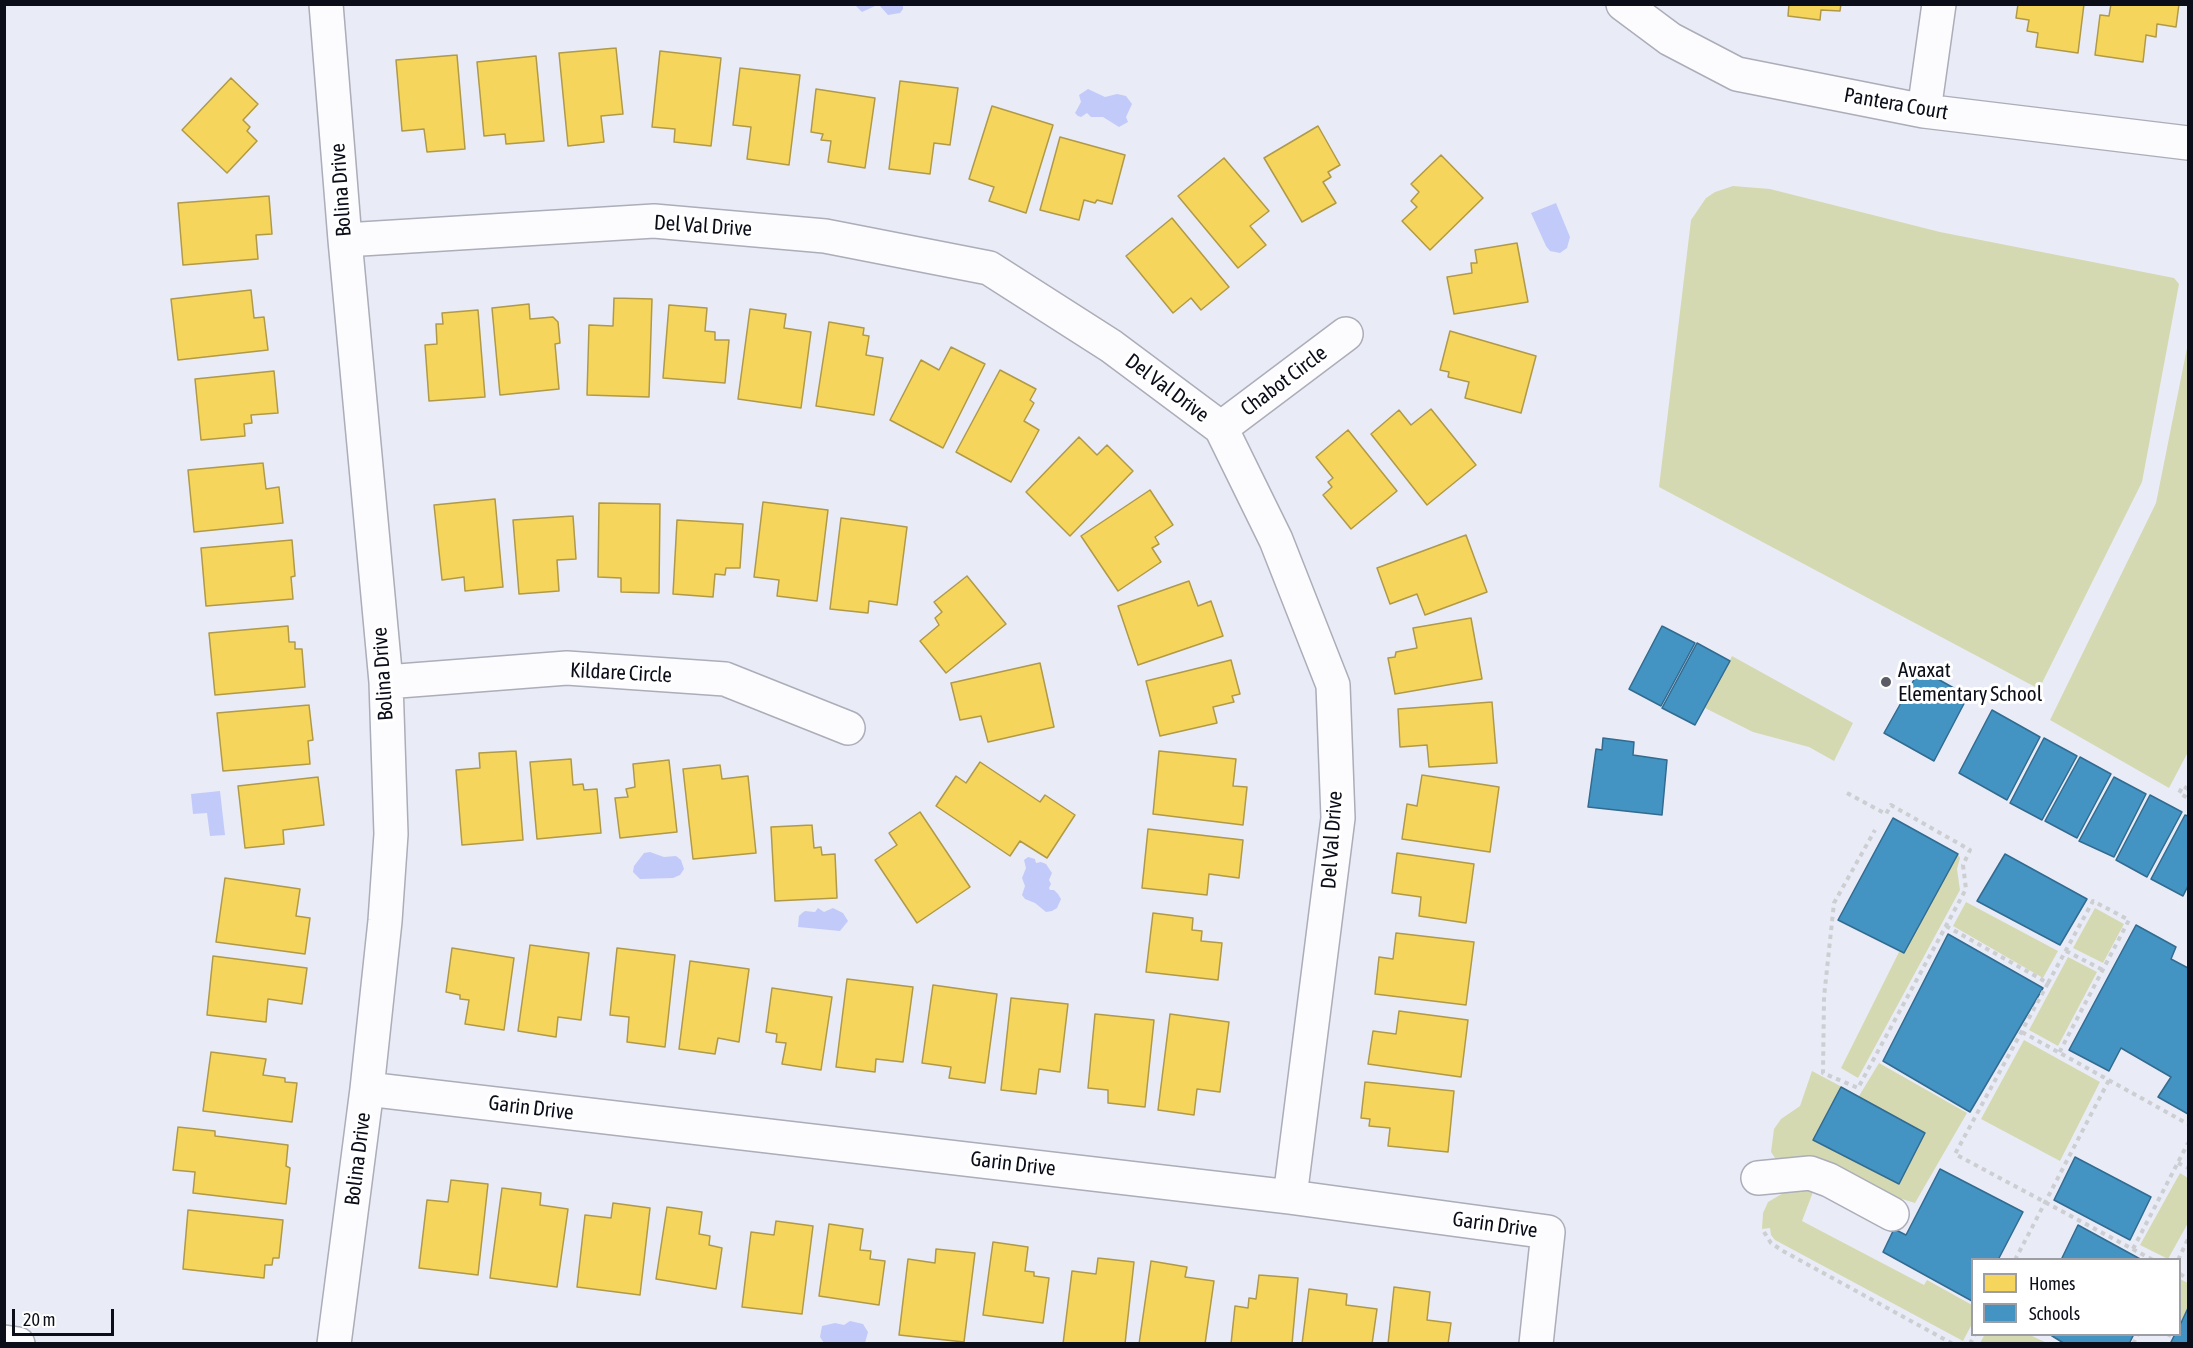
<!DOCTYPE html>
<html>
<head>
<meta charset="utf-8">
<style>
  body { margin:0 }
  #map { position:relative; width:2193px; height:1348px; overflow:hidden; background:#e9ecf7; font-family:"Asap Condensed",sans-serif }
  canvas { display:block }
  .frame { position:absolute; inset:0; border:6px solid #0b0d19; pointer-events:none }
  .legend { position:absolute; left:1971px; top:1258px; width:210px; height:78px; box-sizing:border-box; background:#fff; border:2px solid #9d9ea3; margin:0; padding:8px 10px; list-style:none; font-size:18px; color:#0b0d19 }
  .legend li { display:flex; align-items:center; gap:12px; height:30px }
  .legend b { width:30px; border:2px solid #9d9ea3 }
  .scale { position:absolute; left:12px; top:1309px; width:102px; height:27px; box-sizing:border-box; border:3px solid #0b0d19; border-top:0; padding-left:8px; font-size:18px; line-height:21px; white-space:nowrap; color:#0b0d19; -webkit-text-stroke:4px #fff; paint-order:stroke }
</style>
</head>
<body>
<div id="map">
<canvas width="2193" height="1348"></canvas>
<div class="frame"></div>
<ul class="legend">
<li><b style="height:16px;background:#f6d55c"></b>Homes</li>
<li><b style="height:16px;background:#4393c3"></b>Schools</li>
</ul>
<div class="scale">20 m</div>
</div>
<script>
const ctx = document.querySelector('canvas').getContext('2d');
ctx.lineJoin = 'round';
function fillPath(path, color) { ctx.fillStyle = color; ctx.fill(path, 'evenodd'); }
const toPath = rows => new Path2D(rows.map(r => 'M' + r).join(''));
function stroke(path, color, width, dash) { ctx.strokeStyle = color; ctx.lineWidth = width; ctx.lineCap = dash ? 'butt' : 'round'; ctx.setLineDash(dash || []); ctx.stroke(path); }
function drawText(font, color, halo, rows, align = 'center') {
  ctx.font = font + ' "Asap Condensed",sans-serif'; ctx.lineWidth = 6; ctx.setLineDash([]); ctx.textBaseline = 'middle'; ctx.strokeStyle = halo; ctx.fillStyle = color; for (const [text, x, y, turn = 0] of rows) {
    ctx.save(); ctx.translate(x, y); ctx.rotate((+turn || 0) * Math.PI / 180); ctx.textAlign = isNaN(turn) ? turn : align; if (halo) ctx.strokeText(text, 0, 0); ctx.fillText(text, 0, 0); ctx.restore();
  }
}
const green = toPath([
  [1733,186,1770,189,1940,232,2174,278,2179,284,2142,482,2039,689,1659,487,1691,220,1706,198,1715,192],
  [2188,343,2188,752,2169,788,2050,720,2156,503],
  [1732,656,1853,723,1834,761,1809,747,1753,732,1705,708],
  [1958,854,1960,858,1957,869,1960,890,1858,1078,1841,1068,1899,952,1904,953],
  [1966,902,2058,951,2043,978,1953,926],
  [2095,908,2124,924,2103,963,2073,948],
  [2068,957,2097,972,2058,1046,2029,1030],
  [2024,1040,2100,1082,2060,1161,1981,1119],
  [1879,1063,1967,1113,1915,1203,1902,1199,1895,1202,1777,1161,1771,1152,1774,1129,1781,1119,1800,1106,1812,1071,1859,1096],
  [2180,1173,2188,1178,2188,1223,2168,1259,2140,1245],
  [1805,1189,1813,1192,1802,1221,1924,1285,1927,1280,1972,1305,1972,1324,1963,1341,1775,1240,1771,1235,1770,1228,1762,1229,1763,1213,1768,1202,1785,1192],
  [2180,1279,2188,1283,2188,1307,2180,1323],
  [1985,1334,2030,1335,2047,1343,1980,1343]
]);
const water = toPath([
  [855,5,903,5,903,9,900,13,888,15,880,6,875,6,862,12],
  [1088,89,1105,97,1117,94,1126,96,1132,104,1126,117,1128,122,1119,127,1103,117,1091,117,1087,113,1081,117,1078,116,1075,113,1081,102,1079,95],
  [1556,203,1570,237,1567,248,1560,253,1550,251,1546,246,1531,213],
  [220,791,225,835,210,836,207,813,193,814,191,794],
  [650,852,664,857,676,856,681,860,684,869,680,875,673,878,640,879,633,872,634,866,644,853],
  [1028,857,1035,859,1036,863,1041,862,1046,864,1052,873,1049,880,1051,884,1049,888,1050,890,1054,890,1058,894,1061,899,1057,908,1052,911,1046,912,1035,903,1025,899,1022,895,1025,886,1022,878,1026,868,1024,860],
  [818,908,824,912,833,908,843,913,848,921,840,931,798,927,799,916,802,913,805,911,815,912],
  [850,1321,863,1324,868,1332,865,1343,824,1343,820,1337,822,1326,835,1323,844,1325]
]);
const homes = toPath([
  [1789,4,1841,4,1840,11,1821,10,1820,20,1788,16,1789,4],
  [2018,4,2084,4,2078,53,2036,47,2038,33,2027,31,2029,20,2016,18,2018,4],
  [2111,4,2179,4,2176,27,2157,24,2156,37,2146,35,2143,62,2095,55,2100,15,2109,16,2111,4],
  [616,48,623,114,601,116,604,142,568,146,559,53,616,48],
  [660,51,721,58,711,146,674,142,675,129,652,127,660,51],
  [457,55,465,149,427,152,424,129,402,131,396,60,457,55],
  [536,56,544,141,506,144,505,134,484,136,477,62,536,56],
  [740,68,800,75,789,165,747,159,751,127,733,125,740,68],
  [231,78,258,104,243,120,250,127,247,131,257,141,227,173,182,130,231,78],
  [900,81,958,88,950,145,934,143,930,174,889,169,900,81],
  [816,89,875,98,865,168,828,162,831,141,821,140,823,134,811,132,816,89],
  [992,106,1053,125,1026,213,989,201,994,187,969,179,992,106],
  [1318,126,1340,165,1328,172,1331,177,1323,182,1336,203,1302,222,1264,158,1318,126],
  [1060,137,1125,155,1112,204,1097,200,1095,203,1084,200,1079,220,1040,210,1060,137],
  [1441,155,1483,198,1430,250,1402,221,1417,207,1411,201,1419,192,1411,184,1441,155],
  [1224,158,1269,211,1250,226,1266,245,1238,268,1178,196,1224,158],
  [269,196,272,234,256,235,258,259,183,265,178,203,269,196],
  [1172,218,1229,287,1201,310,1191,298,1173,313,1126,256,1172,218],
  [1517,243,1528,302,1454,314,1447,277,1472,273,1471,263,1477,263,1475,250,1517,243],
  [251,290,254,318,264,317,268,350,178,360,171,299,251,290],
  [614,298,652,299,649,397,587,395,589,325,613,326,614,298],
  [529,304,530,319,553,317,558,322,560,343,555,344,559,389,500,395,492,308,529,304],
  [669,305,707,308,705,331,715,332,715,340,729,340,725,383,663,378,669,305],
  [750,309,786,314,784,328,811,332,801,408,738,399,750,309],
  [478,310,485,397,429,401,425,345,437,344,436,324,443,324,442,313,478,310],
  [829,322,864,328,863,335,869,336,866,355,883,358,874,415,816,406,829,322],
  [1450,331,1536,356,1521,413,1465,398,1469,382,1448,377,1449,372,1440,370,1450,331],
  [951,347,985,364,943,448,890,420,921,360,939,370,951,347],
  [1000,370,1036,389,1030,400,1034,403,1024,421,1039,430,1011,482,956,452,1000,370],
  [274,371,278,413,251,415,252,423,244,424,245,436,201,440,195,379,274,371],
  [1431,409,1476,465,1427,505,1371,434,1399,410,1411,425,1431,409],
  [1348,430,1397,491,1351,529,1323,495,1332,487,1328,482,1333,478,1316,457,1348,430],
  [1079,437,1097,455,1107,445,1133,471,1070,536,1026,492,1079,437],
  [263,463,266,489,279,487,283,523,194,532,188,470,263,463],
  [1150,490,1173,525,1155,537,1159,544,1152,548,1161,562,1118,591,1081,536,1150,490],
  [495,499,503,587,465,591,464,577,442,580,434,505,495,499],
  [763,502,828,510,817,601,777,596,779,580,754,577,763,502],
  [599,503,660,504,659,593,621,592,621,578,598,577,599,503],
  [573,516,576,559,557,560,559,591,519,594,513,520,573,516],
  [841,518,907,527,897,605,869,601,868,613,830,609,841,518],
  [677,520,743,524,740,568,726,568,725,575,715,574,713,597,673,594,677,520],
  [1466,535,1487,592,1425,615,1417,594,1390,604,1377,568,1466,535],
  [292,540,295,576,291,577,293,599,206,606,201,548,292,540],
  [967,576,1006,624,946,673,920,641,939,625,935,618,942,612,934,602,967,576],
  [1189,581,1198,606,1211,601,1223,636,1138,665,1118,606,1189,581],
  [1471,618,1482,679,1395,694,1388,658,1395,657,1396,652,1417,648,1413,628,1471,618],
  [288,626,289,642,295,642,295,649,302,649,305,687,215,695,209,633,288,626],
  [1231,660,1240,694,1232,696,1234,702,1213,707,1217,723,1160,736,1146,681,1231,660],
  [1040,663,1054,727,988,742,981,716,960,720,951,683,1040,663],
  [1492,702,1497,763,1429,767,1427,745,1400,747,1398,709,1492,702],
  [309,705,313,740,308,741,310,764,223,771,217,713,309,705],
  [516,751,523,840,462,845,456,770,480,768,479,753,516,751],
  [1159,751,1236,759,1233,786,1247,787,1243,825,1153,814,1159,751],
  [571,759,573,785,583,784,584,790,597,789,601,833,537,839,530,762,571,759],
  [669,760,677,832,620,838,615,798,628,797,626,789,635,787,633,764,669,760],
  [980,762,1040,802,1045,795,1075,815,1047,858,1020,841,1010,856,936,806,956,776,966,783,980,762],
  [720,765,722,779,748,776,756,853,693,859,683,769,720,765],
  [1422,775,1499,787,1490,852,1402,839,1407,804,1417,806,1422,775],
  [318,777,324,825,283,830,284,844,245,848,238,786,318,777],
  [920,812,970,887,917,923,875,860,897,845,889,833,920,812],
  [812,825,814,848,821,847,822,855,835,854,837,898,775,901,771,827,812,825],
  [1148,829,1243,840,1239,878,1209,874,1207,895,1142,888,1148,829],
  [1397,853,1474,864,1466,923,1419,916,1421,897,1392,893,1397,853],
  [225,878,300,889,296,916,310,918,305,954,216,942,225,878],
  [1153,913,1193,918,1192,930,1202,931,1201,941,1222,943,1218,980,1146,972,1153,913],
  [1396,933,1474,942,1466,1005,1375,994,1379,957,1393,959,1396,933],
  [530,945,589,953,581,1020,558,1017,556,1037,518,1031,530,945],
  [452,948,514,958,504,1030,465,1024,469,1000,460,999,460,995,446,992,452,948],
  [617,948,675,955,665,1047,627,1042,629,1017,610,1015,617,948],
  [213,956,307,968,302,1004,268,999,266,1022,207,1015,213,956],
  [690,961,749,969,739,1042,718,1038,715,1054,679,1049,690,961],
  [847,979,913,987,903,1062,876,1059,875,1072,836,1067,847,979],
  [933,985,997,994,985,1083,949,1078,951,1067,922,1063,933,985],
  [772,988,832,997,821,1070,782,1064,786,1043,776,1042,777,1034,766,1032,772,988],
  [1011,998,1068,1004,1060,1072,1039,1069,1036,1094,1001,1090,1011,998],
  [1399,1011,1468,1020,1461,1077,1368,1064,1373,1031,1396,1034,1399,1011],
  [1095,1014,1154,1020,1145,1107,1108,1103,1108,1090,1088,1088,1095,1014],
  [1170,1014,1229,1022,1220,1092,1197,1089,1194,1115,1158,1110,1170,1014],
  [211,1052,266,1059,263,1075,285,1078,285,1082,297,1083,292,1122,203,1111,211,1052],
  [1365,1082,1454,1091,1448,1152,1388,1146,1390,1128,1369,1126,1370,1119,1361,1118,1365,1082],
  [178,1127,215,1131,215,1136,288,1145,286,1166,290,1168,286,1204,193,1193,195,1172,173,1170,178,1127],
  [451,1180,488,1184,478,1275,419,1268,427,1200,448,1202,451,1180],
  [502,1188,541,1193,540,1205,568,1209,557,1287,490,1278,502,1188],
  [613,1203,650,1208,640,1295,577,1287,585,1215,611,1218,613,1203],
  [667,1207,702,1212,699,1234,710,1236,709,1245,722,1248,716,1289,656,1279,667,1207],
  [188,1210,283,1220,279,1258,273,1258,272,1265,265,1265,264,1278,183,1269,188,1210],
  [776,1221,813,1226,802,1314,742,1307,751,1232,774,1235,776,1221],
  [829,1224,863,1229,860,1250,871,1251,870,1259,885,1261,879,1305,819,1296,829,1224],
  [993,1242,1028,1247,1025,1271,1034,1272,1034,1276,1049,1278,1043,1323,983,1315,993,1242],
  [936,1249,975,1253,964,1342,899,1335,908,1259,935,1263,936,1249],
  [1098,1258,1134,1262,1125,1344,1063,1344,1072,1271,1096,1274,1098,1258],
  [1151,1261,1187,1267,1185,1277,1214,1281,1205,1344,1139,1344,1151,1261],
  [1259,1275,1298,1278,1292,1344,1231,1344,1235,1306,1248,1308,1249,1298,1256,1299,1259,1275],
  [1394,1287,1430,1292,1427,1320,1451,1323,1448,1344,1388,1344,1394,1287],
  [1309,1289,1347,1294,1346,1305,1377,1309,1372,1344,1302,1344,1309,1289]
]);
const schools = toPath([
  [1662,626,1695,643,1661,706,1629,689,1662,626],
  [1697,643,1730,661,1695,725,1662,708,1697,643],
  [1920,669,1968,696,1934,761,1884,733,1920,669],
  [1992,710,2040,737,2007,800,1959,773,1992,710],
  [1603,738,1634,742,1633,755,1667,760,1662,815,1588,807,1596,749,1602,750,1603,738],
  [2044,738,2077,756,2042,820,2010,803,2044,738],
  [2080,757,2111,774,2077,838,2045,821,2080,757],
  [2114,777,2146,794,2114,857,2079,841,2114,777],
  [2150,795,2182,812,2147,877,2116,860,2150,795],
  [2185,815,2188,816,2188,886,2183,896,2151,879,2185,815],
  [1893,818,1958,854,1904,953,1838,920,1893,818],
  [2005,854,2087,899,2060,945,1977,901,2005,854],
  [2136,925,2176,947,2171,959,2188,968,2188,1114,2158,1097,2171,1077,2121,1048,2109,1071,2069,1050,2136,925],
  [1948,934,2043,988,1970,1112,1883,1061,1948,934],
  [1841,1087,1925,1133,1899,1184,1813,1140,1841,1087],
  [2075,1157,2151,1197,2130,1240,2054,1200,2075,1157],
  [1940,1169,2023,1212,1998,1260,1972,1260,1972,1301,1883,1252,1894,1229,1906,1235,1940,1169],
  [2078,1225,2142,1260,2061,1260,2078,1225],
  [2188,1308,2188,1344,2170,1344,2175,1334,2180,1334,2180,1325,2188,1308],
  [2049,1334,2134,1334,2129,1344,2065,1344,2049,1334]
]);
const path = toPath([
  [2188,789,2183,786,2179,793,2188,798],
  [1847,793,1886,814,1891,805,1970,850,1963,865,1966,889,1858,1088,1823,1073,1824,997,1834,903,1875,830],
  [1946,926,2048,983,1955,1154,2153,1260],
  [2066,951,2103,970],
  [2048,983,2093,901,2129,920,2059,1053],
  [2022,1032,2188,1124],
  [2178,1163,2188,1168],
  [1764,1232,1771,1243,1783,1251,1953,1344],
  [2133,1249,2188,1143],
  [2015,1260,2109,1080],
  [2178,1260,2188,1239],
  [2180,1274,2188,1279],
  [2167,1334,2173,1337],
  [1970,1344,1975,1334],
  [2133,1344,2138,1334]
]);
const minor = toPath([
  [326,4,345,240,386,682,391,834,385,921,367,1089,334,1344],
  [1623,4,1670,39,1737,74,1924,111,2188,143],
  [1924,111,1939,4],
  [345,240,654,221,825,236,989,268,1111,346,1221,428,1276,540,1333,685,1338,818,1290,1197],
  [1221,428,1346,334],
  [386,682,567,668,725,679,848,728],
  [367,1089,1290,1197,1548,1232,1536,1344],
  [1758,1178,1810,1173,1829,1180,1892,1214],
  [4,1342,18,1344]
]);
const markers = [
  [1886,682,6,"#595b67"]
];
const streetNames = [
  ["Pantera Court",1896,104,10],
  ["Bolina Drive",341,190,-94],
  ["Del Val Drive",703,226,4],
  ["Chabot Circle",1284,381,-37],
  ["Del Val Drive",1167,388,37],
  ["Kildare Circle",621,673,3],
  ["Bolina Drive",383,674,-94],
  ["Del Val Drive",1332,840,-86],
  ["Garin Drive",531,1108,7],
  ["Bolina Drive",358,1159,-83],
  ["Garin Drive",1013,1164,7],
  ["Garin Drive",1495,1225,8]
];
const poiNames = [
  ["Avaxat",1898,670],
  ["Elementary School",1898,694]
];
fillPath(green, '#d5d9b1');
fillPath(water, '#c2cafa');
fillPath(homes, '#f6d55c');
stroke(homes, '#b09948', 1.5);
fillPath(schools, '#4393c3');
stroke(schools, '#326b90', 1.5);
stroke(minor, '#abadb8', 36);
stroke(path, '#ccced1', 4, [4.5, 4.5]);
stroke(minor, '#fcfcfe', 33);
for (const [x, y, r, color] of markers) { const dot = new Path2D(); dot.arc(x, y, r, 0, 2 * Math.PI); ctx.fillStyle = color; ctx.fill(dot); stroke(dot, '#fff', 2); }
drawText('21px', '#0b0d19', '#fff', streetNames);
drawText('21px', '#0b0d19', '#fff', poiNames, 'left');
</script>
</body>
</html>
